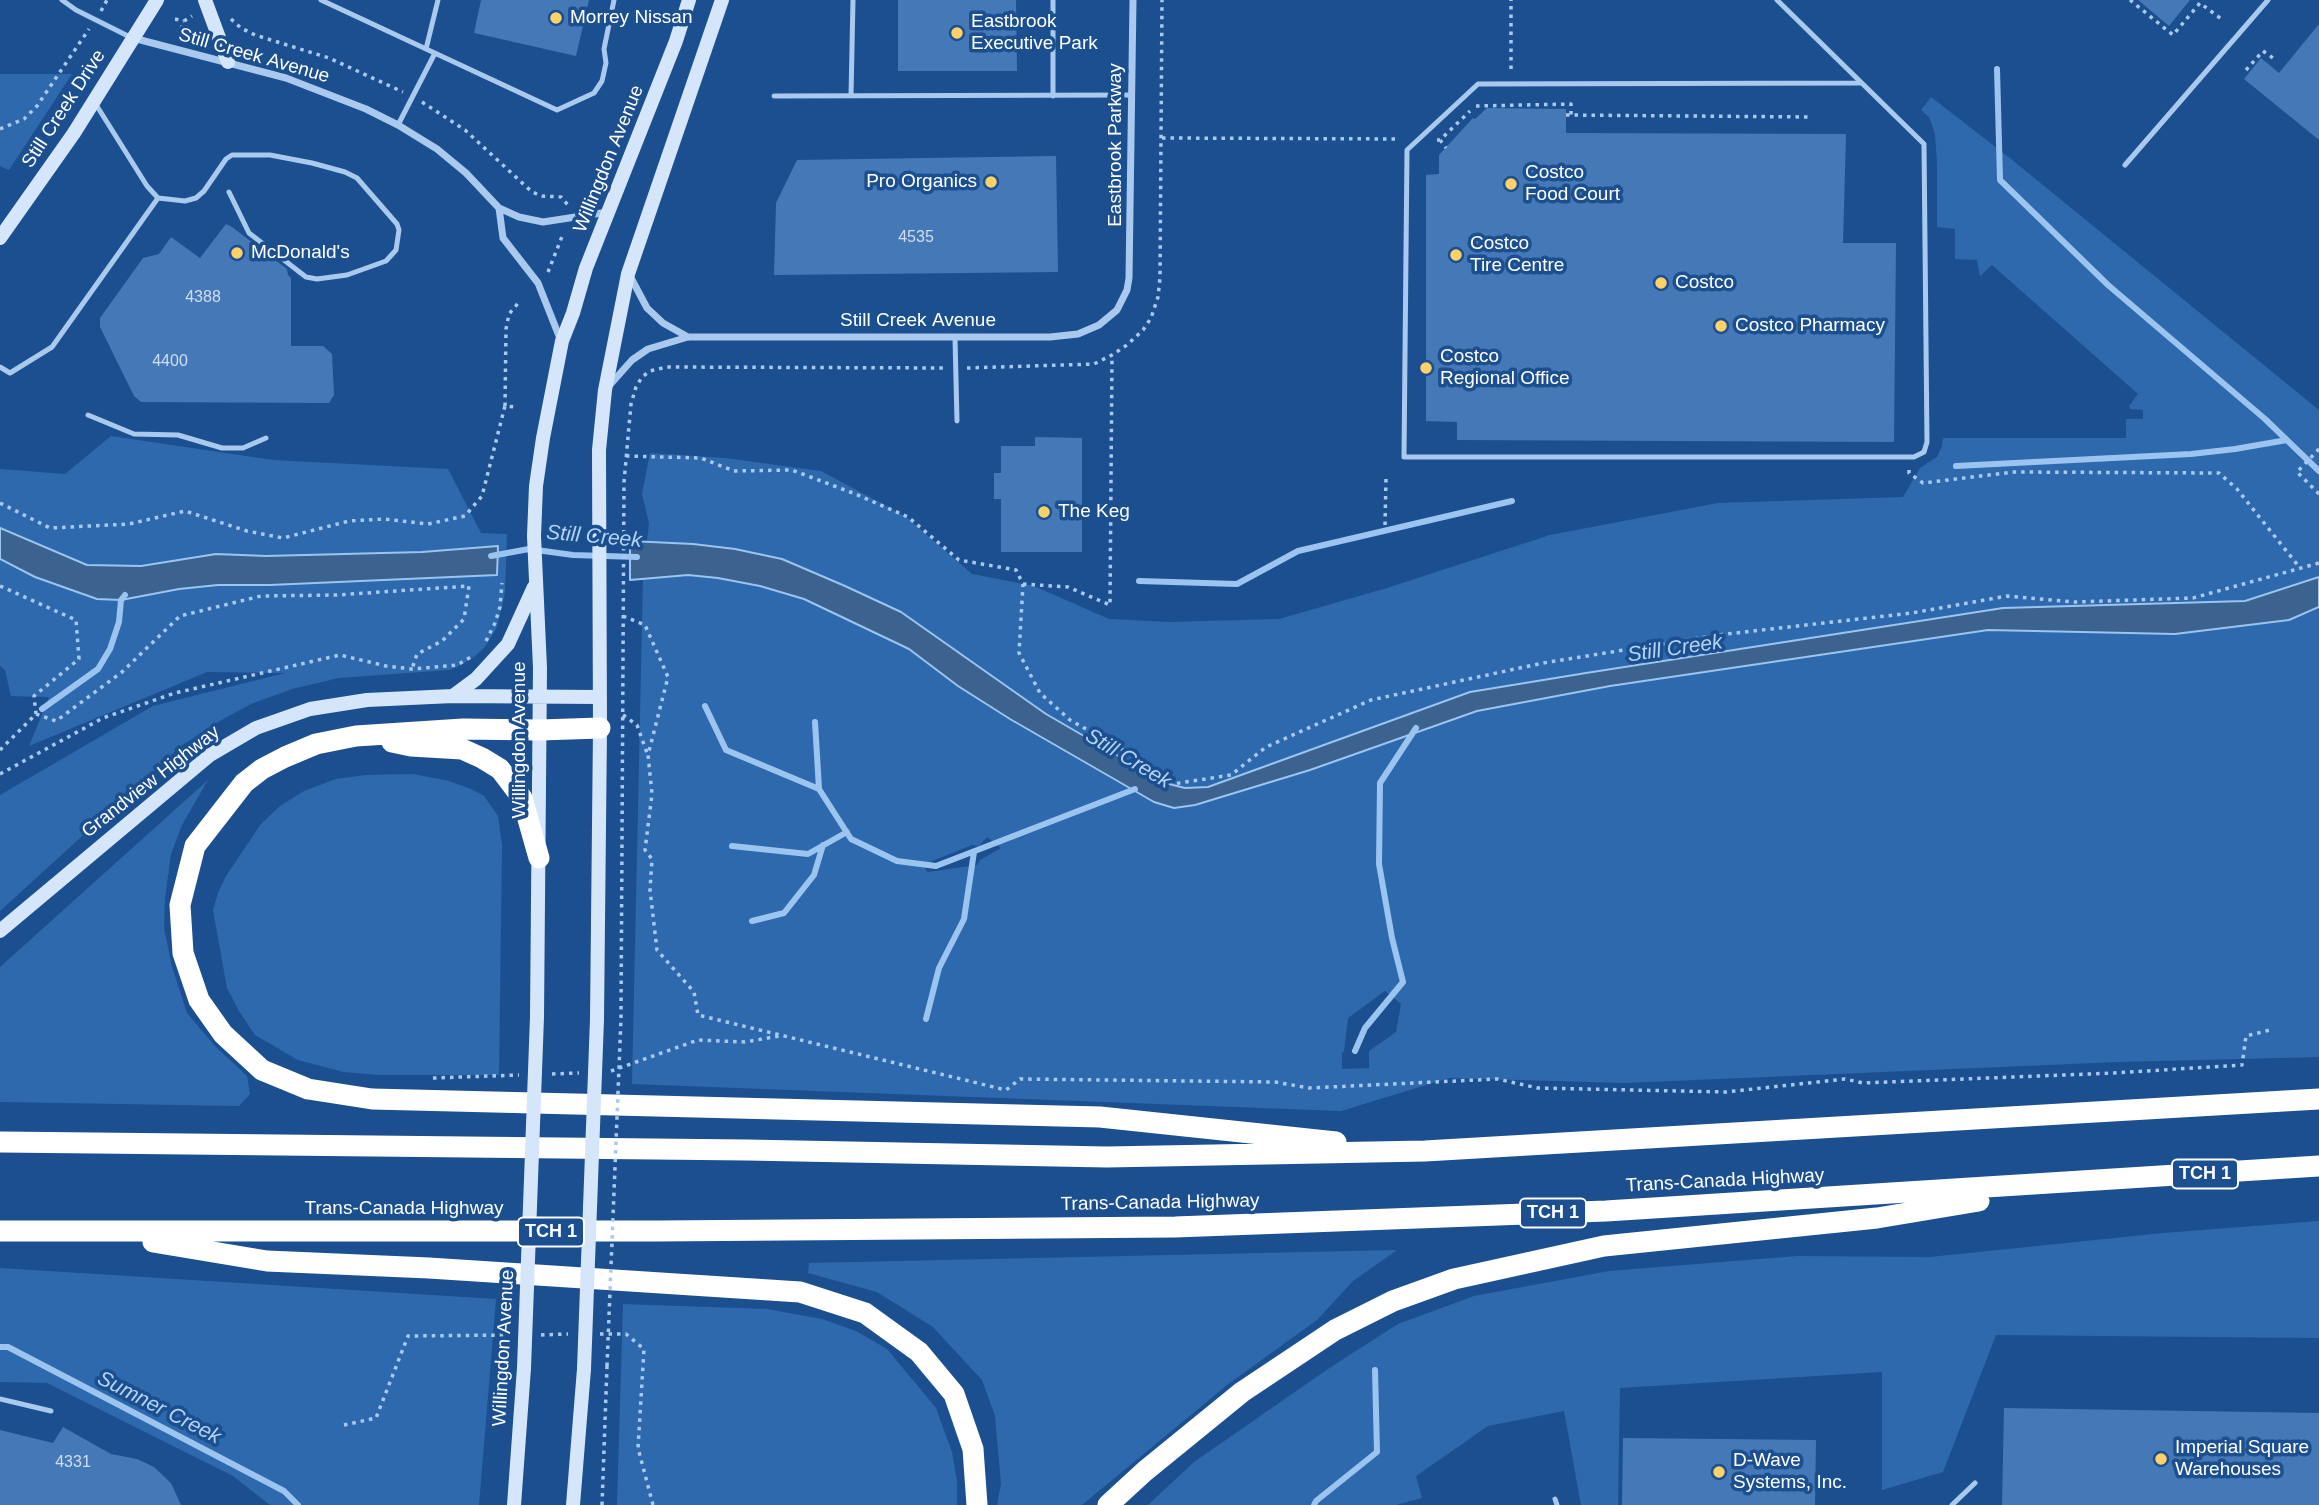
<!DOCTYPE html>
<html>
<head>
<meta charset="utf-8">
<style>
  body { margin:0 }
  canvas { display:block; background:#1b4f8f }
</style>
</head>
<body>
<canvas width="2319" height="1505"></canvas>
<script>
const ctx = document.querySelector('canvas').getContext('2d');
ctx.lineJoin = 'round';
function fillPath(path, color) { ctx.fillStyle = color; ctx.fill(path, 'evenodd'); }
const toPath = rows => new Path2D(rows.map(r => 'M' + r).join(''));
function stroke(path, color, width, dash) { ctx.strokeStyle = color; ctx.lineWidth = width; ctx.lineCap = dash ? 'butt' : 'round'; ctx.setLineDash(dash || []); ctx.stroke(path); }
function drawText(font, color, halo, rows, align = 'center') {
  ctx.font = font + ' Helvetica,sans-serif'; ctx.lineWidth = 7; ctx.setLineDash([]); ctx.textBaseline = 'middle'; ctx.strokeStyle = halo; ctx.fillStyle = color; for (const [text, x, y, turn = 0] of rows) {
    ctx.save(); ctx.translate(x, y); ctx.rotate((+turn || 0) * Math.PI / 180); ctx.textAlign = isNaN(turn) ? turn : align; if (halo) ctx.strokeText(text, 0, 0); ctx.fillText(text, 0, 0); ctx.restore();
  }
}
const green = toPath([
  [0,74,72,74,9,170,0,166],
  [1931,97,2011,159,2319,410,2319,577,2291,587,2306,614,2319,608,2319,1057,2118,1062,1625,1083,1449,1078,1341,1111,632,1084,643,578,649,523,642,494,650,453,725,458,821,471,905,516,972,574,1034,586,1109,619,1169,622,1279,619,1387,588,1550,535,1718,503,1903,497,1920,468,1937,457,1942,446,1943,438,2126,438,2126,419,2143,419,2143,410,2130,409,2129,406,2138,394,1992,265,1980,276,1977,260,1955,259,1955,229,1937,227,1937,163,1935,134,1929,117,1921,110],
  [987,837,1001,848,980,860,977,865,928,872,925,869,927,863,972,845,979,846],
  [1385,991,1401,1004,1396,1032,1369,1051,1369,1068,1342,1069,1342,1053,1344,1051,1348,1018],
  [111,436,273,460,448,469,481,533,507,534,505,592,501,611,496,629,485,647,474,657,457,667,449,670,339,678,292,689,251,704,218,722,181,746,0,911,0,795,153,706,285,673,207,672,29,746,49,697,11,696,5,670,0,666,0,469,65,474],
  [413,774,449,781,471,789,484,796,498,816,502,845,499,1075,378,1075,344,1072,298,1060,255,1035,239,1011,227,988,213,910,218,893,226,876,261,824,280,806,304,791,336,779,366,775],
  [208,780,182,825,171,854,165,898,164,928,172,967,187,1013,215,1046,247,1076,250,1094,239,1106,0,1102,0,967],
  [2319,1221,2319,1338,1996,1335,1943,1472,1882,1490,1882,1372,1620,1388,1618,1505,1581,1505,1564,1411,1488,1426,1416,1476,1422,1498,1396,1505,1148,1505,1194,1462,1328,1369,1398,1324,1474,1296,1609,1271,1797,1256,1930,1257,2163,1233],
  [1397,1250,1353,1281,1317,1320,1227,1385,1082,1505,997,1505,1001,1484,995,1416,982,1380,933,1327,877,1292,808,1273,809,1263],
  [0,1268,496,1299,479,1505,270,1505,233,1476,47,1383,0,1382],
  [623,1304,767,1309,822,1319,856,1331,887,1349,936,1408,952,1452,957,1481,957,1505,617,1505]
]);
const water = toPath([
  [0,528,87,565,141,566,216,554,266,556,422,552,498,546,497,575,270,585,218,585,179,589,121,600,97,599,35,577,0,559,0,528],
  [630,541,693,544,735,549,782,559,845,586,901,612,1046,714,1165,783,1185,788,1208,787,1470,692,1586,673,2003,608,2245,601,2319,577,2319,607,2289,620,2175,634,1988,630,1610,686,1477,711,1310,770,1195,805,1174,808,1154,802,1010,719,958,686,909,649,804,599,760,586,718,578,688,575,630,580,630,541]
]);
const stream = toPath([
  [1997,69,2000,180,2108,285,2265,419,2319,471],
  [1956,466,2191,454,2235,449,2287,440],
  [491,556,529,549,573,555,637,557],
  [1139,581,1237,584,1298,551,1512,501],
  [705,706,726,750,819,789,851,839,897,861,936,866,1135,789],
  [42,709,98,669,110,649,119,622,121,600,125,595],
  [815,722,819,789],
  [732,846,808,854,847,832],
  [752,921,784,913,814,875,823,845],
  [926,1019,939,968,964,919,974,852],
  [1355,1051,1365,1028,1403,982,1392,938,1379,864,1380,783,1416,728],
  [0,1347,8,1347,284,1491,298,1505],
  [1314,1505,1316,1501,1377,1452,1375,1370]
]);
const building = toPath([
  [481,0,589,0,576,56,474,33],
  [898,0,1016,0,1017,71,898,71],
  [2138,0,2190,0,2169,26],
  [2319,24,2319,140,2244,79,2261,58,2279,73],
  [1487,108,1566,109,1566,133,1846,134,1843,243,1896,243,1894,442,1457,440,1457,422,1426,421,1426,175,1439,174,1439,155,1473,118,1475,119],
  [1056,156,1058,272,774,275,776,203,797,160],
  [226,224,232,227,287,269,288,275,291,278,291,346,323,346,332,354,334,395,329,403,141,402,134,396,100,327,100,318,143,258,159,254,171,237,200,258],
  [1035,437,1082,438,1082,552,1001,552,1001,499,994,499,994,473,1001,473,1001,446,1035,446],
  [2004,1408,2319,1413,2319,1505,2002,1505],
  [63,1427,111,1454,137,1459,154,1467,171,1483,181,1505,0,1505,0,1430,53,1443],
  [1623,1438,1816,1440,1815,1505,1622,1505]
]);
const path = toPath([
  [2130,0,2173,35,2200,3,2224,21],
  [101,11,107,0],
  [175,19,184,21],
  [231,19,241,28,255,35,329,58,403,92],
  [181,29,184,21,192,16],
  [1511,69,1511,0],
  [2246,70,2263,51,2273,58],
  [422,102,465,130,532,192,542,196,561,197,568,205],
  [1476,106,1571,104,1571,115],
  [1566,115,1811,117],
  [0,129,24,119,37,106,89,29],
  [1162,138,1400,139],
  [1437,140,1440,140,1470,111],
  [1440,140,1446,148],
  [548,272,563,234],
  [967,368,1094,364,1112,355,1127,345,1143,330,1151,318,1158,297,1160,278,1162,0],
  [505,406,506,329,509,314,520,301],
  [2319,449,2297,472,2319,494],
  [626,456,701,458,734,471,792,470,853,493,908,517,959,560,1016,570,1023,584,1019,653,1040,693,1070,720,1139,759,1173,784,1231,775,1266,747,1371,700,1543,663,1718,635,1912,613,2007,596,2075,602,2193,598,2319,563],
  [1909,470,1909,473,1923,483,2014,472,2219,473,2237,489,2300,568],
  [0,503,50,528,129,524,185,511,247,531,283,538,349,521,384,519,428,524,465,516,482,496,505,406,515,407],
  [1385,525,1386,478],
  [1023,584,1068,587,1110,605,1112,357],
  [0,586,76,620,79,659,34,696,36,714],
  [623,616,645,625,668,677,648,755,652,794,645,850,652,859,650,890,657,950,694,992,698,1015,1006,1090,1020,1079,1275,1082,1309,1088,1497,1079,1538,1088,1726,1092,1845,1079,1863,1083,2114,1073,2242,1065,2246,1036,2270,1030],
  [486,641,495,623,500,607,502,583],
  [623,715,637,725,647,753],
  [0,750,36,714,56,721,122,672,180,616,261,596,337,595,469,586,464,619,442,641,417,654,412,669],
  [0,774,103,718,175,693,340,655,386,666,412,669,457,665,471,657],
  [621,1018,624,482,631,404,636,387,642,377,650,371,667,367,945,368],
  [611,1071,698,1040,745,1042,779,1036],
  [552,1074,579,1073],
  [433,1078,519,1075],
  [600,1334,626,1334,644,1349,638,1448,653,1505],
  [541,1335,568,1334],
  [344,1425,376,1418,408,1336,509,1335],
  [602,1505,607,1366]
]);
const lane = toPath([
  [62,0,76,10,132,38],
  [321,0,557,110,594,93,602,81,606,63,604,49,614,0],
  [1777,0,1924,144,1927,442,1924,452,1914,457,1404,457,1407,150,1478,84,1860,83],
  [426,49,438,0],
  [774,96,1132,95],
  [851,96,853,0],
  [1053,96,1053,0],
  [95,103,147,186,158,198,185,201,196,198,204,191,226,159,232,155,270,155,312,163,345,172,357,178,397,224,399,230,396,250,386,261,347,275,317,279,306,277,249,233,229,192],
  [398,125,435,53],
  [2125,165,2268,0],
  [955,338,957,421],
  [0,367,10,373,52,347,158,198],
  [88,415,134,434,178,435,222,448,243,448,266,438],
  [0,1399,51,1411],
  [1555,1499,1557,1505],
  [1952,1505,1975,1483]
]);
const street = toPath([
  [133,38,286,78,366,109,398,125,437,149,466,173,499,208,519,217,543,222,608,212],
  [499,208,503,238,538,283,561,341],
  [630,276,647,308,663,323,688,337],
  [608,387,632,360,648,349,688,337,1050,337,1078,334,1099,325,1117,310,1127,290,1129,278,1133,0]
]);
const secondary = toPath([
  [205,0,228,62],
  [0,238,74,133,157,0],
  [453,696,476,679,508,644,534,587],
  [0,931,210,755,256,728,310,709,367,700,453,696,599,697],
  [537,1017,540,668,534,536,536,486,543,438,562,341,573,313,586,268,676,41,689,0],
  [597,1019,600,728,599,450,605,390,628,274,722,0],
  [514,1505,524,1368],
  [573,1505,584,1369]
]);
const highway = toPath([
  [600,728,540,730,463,729,356,736,316,744,285,757,262,769,244,783,195,846,180,905,183,953,199,1000,223,1034,262,1070,308,1089,372,1099,1100,1117,1336,1142],
  [392,742,411,746,462,749,482,758,500,769,522,798,539,858],
  [0,1142,747,1150,1107,1157,1425,1151,2319,1099],
  [0,1231,657,1231,1175,1227,1606,1211,2319,1166],
  [153,1242,267,1261,429,1268,800,1292,865,1313,919,1352,954,1394,973,1449,977,1505],
  [1108,1505,1145,1471,1242,1392,1335,1330,1393,1301,1454,1279,1604,1246,1877,1218,1979,1201]
]);
const pathBridge = toPath([
  [607,1366,621,1018]
]);
const secondaryBridge = toPath([
  [524,1368,537,1017],
  [584,1369,597,1019]
]);
const markers = [
  [556,18,7,"#ffd166"],
  [957,33,7,"#ffd166"],
  [991,182,7,"#ffd166"],
  [1511,184,7,"#ffd166"],
  [237,253,7,"#ffd166"],
  [1456,255,7,"#ffd166"],
  [1661,283,7,"#ffd166"],
  [1721,326,7,"#ffd166"],
  [1426,368,7,"#ffd166"],
  [1044,512,7,"#ffd166"],
  [2161,1459,7,"#ffd166"],
  [1719,1472,7,"#ffd166"]
];
const numberNames = [
  ["4535",916,238],
  ["4388",203,298],
  ["4400",170,362],
  ["4331",73,1463]
];
const shields = [
  [2205,1174,66],
  [1553,1213,66],
  [551,1232,66]
];
const shieldNames = [
  ["TCH 1",2205,1174],
  ["TCH 1",1553,1213],
  ["TCH 1",551,1232]
];
const poiNames = [
  ["Morrey Nissan",570,18],
  ["Eastbrook",971,22],
  ["Executive Park",971,44],
  ["Costco",1525,173],
  ["Food Court",1525,195],
  ["Pro Organics",977,182,"right"],
  ["Costco",1470,244],
  ["Tire Centre",1470,266],
  ["McDonald's",251,253],
  ["Costco",1675,283],
  ["Costco Pharmacy",1735,326],
  ["Costco",1440,357],
  ["Regional Office",1440,379],
  ["The Keg",1058,512],
  ["Imperial Square",2175,1448],
  ["Warehouses",2175,1470],
  ["D-Wave",1733,1461],
  ["Systems, Inc.",1733,1483]
];
const streetNames = [
  ["Still Creek Avenue",254,56,16],
  ["Still Creek Drive",64,109,-57],
  ["Eastbrook Parkway",1116,145,-90],
  ["Willingdon Avenue",609,159,-68],
  ["Still Creek Avenue",918,321],
  ["Willingdon Avenue",520,740,-90],
  ["Grandview Highway",151,782,-38],
  ["Trans-Canada Highway",1725,1181,-3],
  ["Trans-Canada Highway",1160,1203,-1],
  ["Trans-Canada Highway",404,1209],
  ["Willingdon Avenue",504,1348,-87]
];
const waterNames = [
  ["Still Creek",594,537,5],
  ["Still Creek",1675,649,-8],
  ["Still Creek",1128,759,31],
  ["Sumner Creek",159,1408,27]
];
fillPath(green, '#2e69ad');
fillPath(water, '#3c6290');
stroke(water, '#9cc4f0', 2);
stroke(stream, '#9cc4f0', 6);
fillPath(building, '#4478b7');
stroke(path, '#a9c9ee', 3.5, [3.5, 5]);
stroke(lane, '#a9c9ee', 5);
stroke(street, '#a9c9ee', 7);
stroke(secondary, '#d6e6fa', 14);
stroke(highway, '#fff', 21);
stroke(pathBridge, '#a9c9ee', 3.5, [3.5, 5]);
stroke(secondaryBridge, '#d6e6fa', 14);
for (const [x, y, r, color] of markers) { const dot = new Path2D(); dot.arc(x, y, r, 0, 2 * Math.PI); ctx.fillStyle = color; ctx.fill(dot); stroke(dot, '#1b4f8f', 2.5); }
drawText('16px', '#d0dded', null, numberNames);
for (const [x, y, w] of shields) { const box = new Path2D(); box.roundRect(x - w / 2, y - 14.5, w, 29, 5); ctx.fillStyle = '#1b4f8f'; ctx.fill(box); stroke(box, '#fff', 2); }
drawText('bold 18px', '#fff', null, shieldNames);
drawText('19px', '#fff', '#1b4f8f', poiNames, 'left');
drawText('19px', '#fff', '#1b4f8f', streetNames);
drawText('italic 21px', '#b5d3f5', '#1b4f8f', waterNames);
</script>
</body>
</html>
